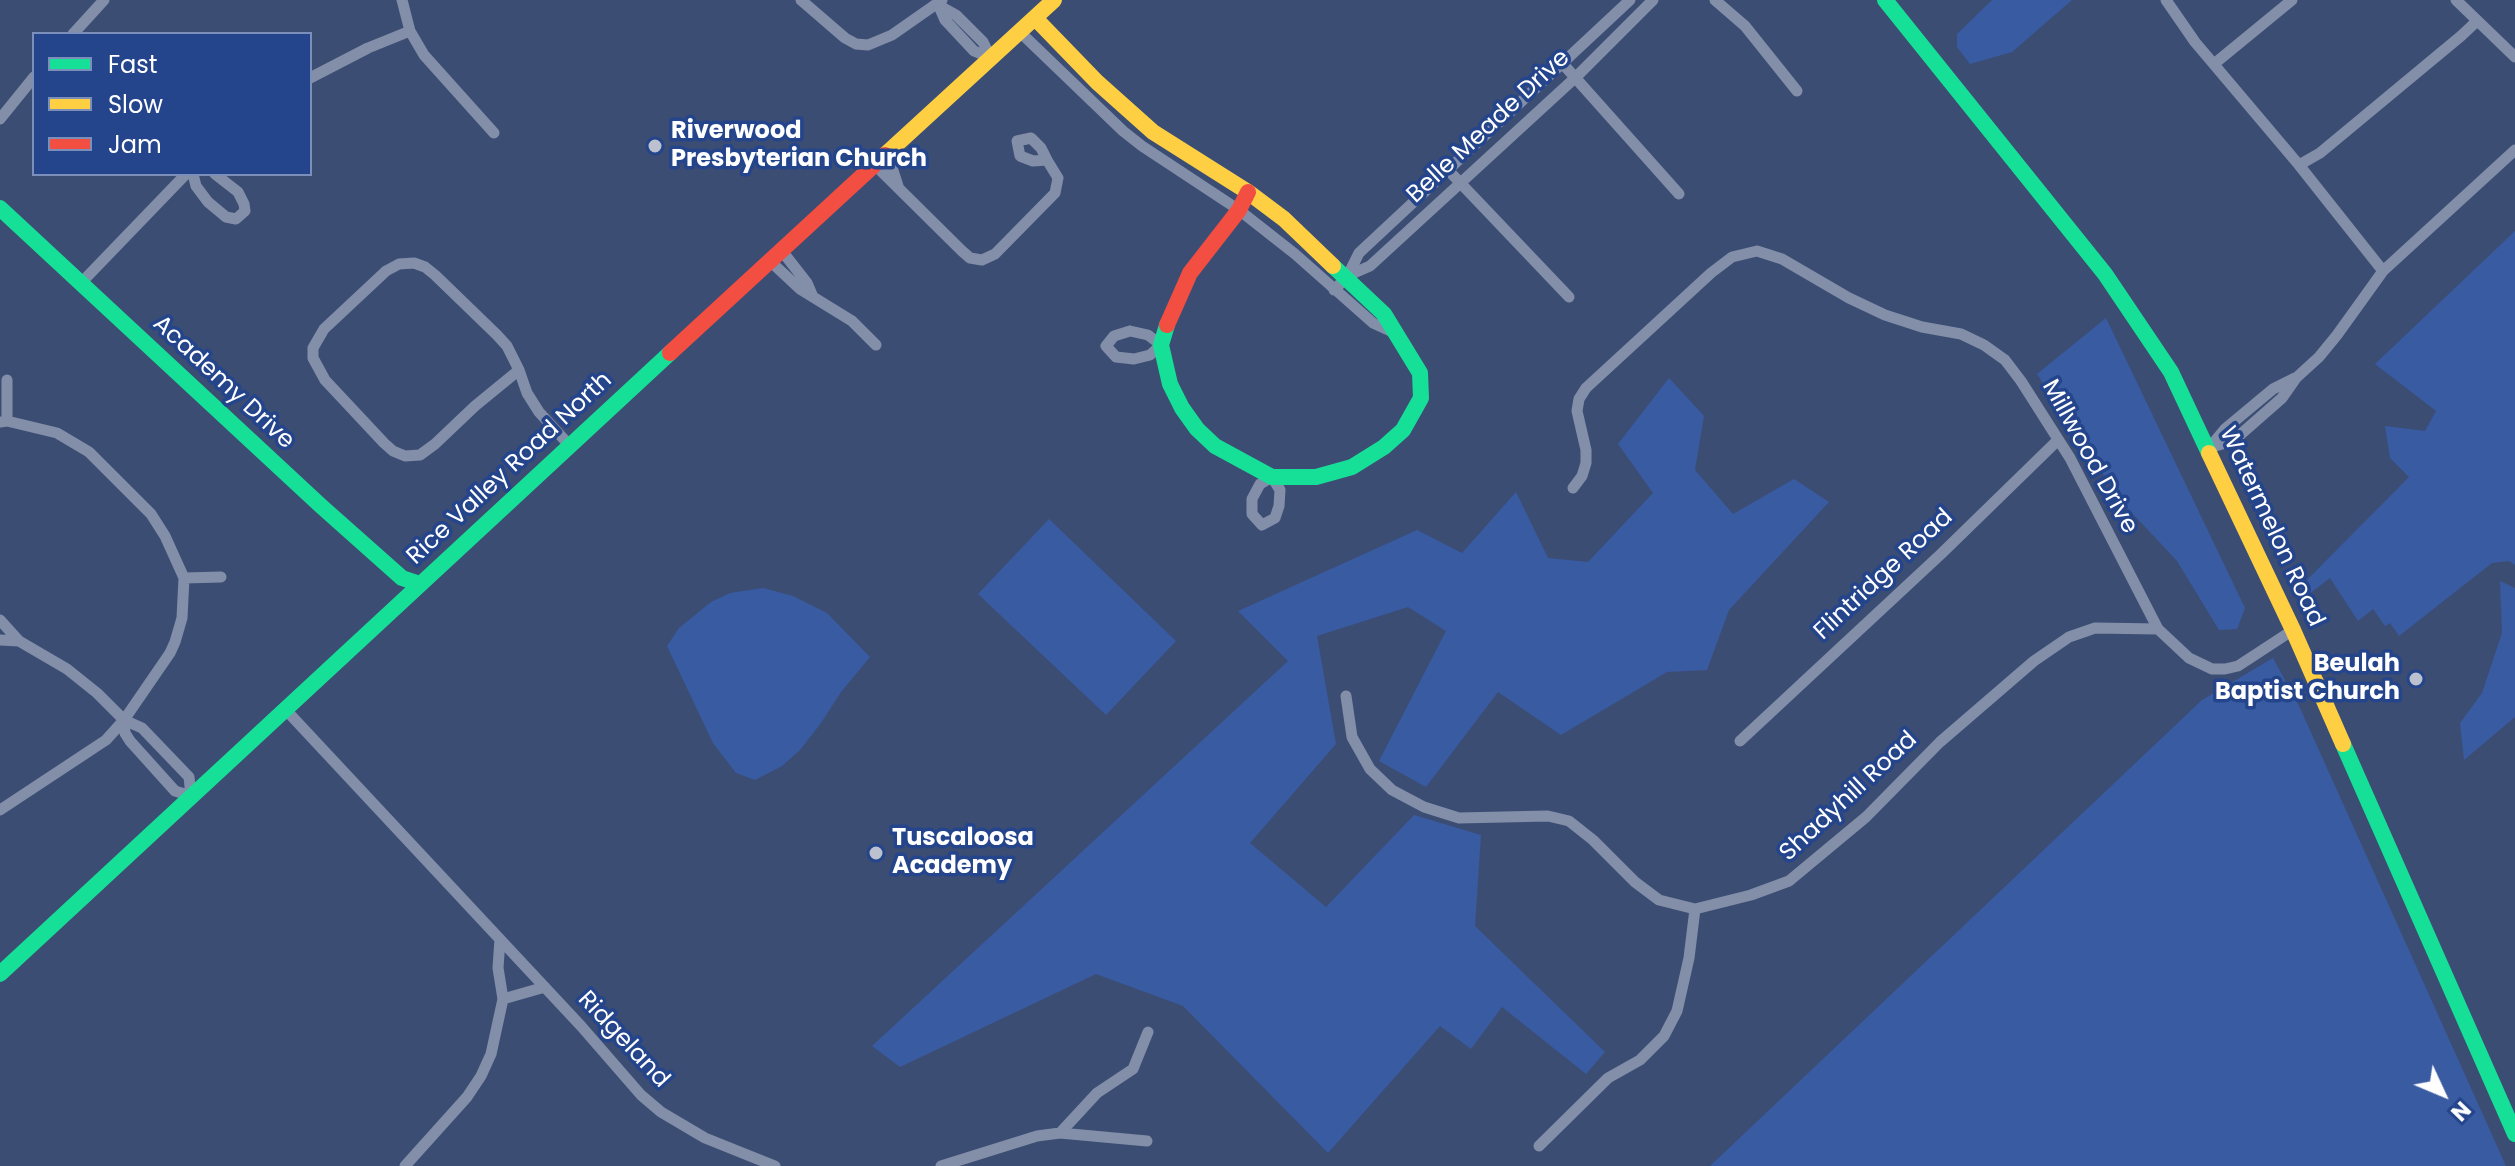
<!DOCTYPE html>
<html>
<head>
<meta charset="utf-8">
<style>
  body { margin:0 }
  #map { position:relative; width:2515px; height:1166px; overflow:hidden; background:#3c4d74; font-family:Poppins,sans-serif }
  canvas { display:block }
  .legend { position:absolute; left:32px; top:32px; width:280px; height:144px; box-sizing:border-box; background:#24458c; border:2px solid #7c8fba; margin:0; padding:10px 14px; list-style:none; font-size:24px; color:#fff }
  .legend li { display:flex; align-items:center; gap:16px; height:40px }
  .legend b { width:40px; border:2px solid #7c8fba }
  .north { position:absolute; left:2403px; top:1054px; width:80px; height:80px; -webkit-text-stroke:6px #24458c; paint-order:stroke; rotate:134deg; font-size:22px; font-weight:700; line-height:32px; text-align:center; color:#fff }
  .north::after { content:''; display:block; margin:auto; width:28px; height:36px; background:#fff; clip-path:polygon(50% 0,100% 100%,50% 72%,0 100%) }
</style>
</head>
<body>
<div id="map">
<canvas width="2515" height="1166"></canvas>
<ul class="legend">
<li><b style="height:10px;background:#16e098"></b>Fast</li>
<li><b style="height:10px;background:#ffcf43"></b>Slow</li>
<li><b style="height:10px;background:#f24e42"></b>Jam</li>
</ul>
<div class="north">N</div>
</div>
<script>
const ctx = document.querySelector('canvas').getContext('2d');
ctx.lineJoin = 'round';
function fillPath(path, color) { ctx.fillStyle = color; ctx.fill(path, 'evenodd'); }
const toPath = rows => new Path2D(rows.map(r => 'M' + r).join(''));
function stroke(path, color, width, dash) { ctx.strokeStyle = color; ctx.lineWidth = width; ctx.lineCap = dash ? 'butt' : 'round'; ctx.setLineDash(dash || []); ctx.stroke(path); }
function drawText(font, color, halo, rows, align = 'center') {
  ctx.font = font + ' Poppins,sans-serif'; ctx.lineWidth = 7; ctx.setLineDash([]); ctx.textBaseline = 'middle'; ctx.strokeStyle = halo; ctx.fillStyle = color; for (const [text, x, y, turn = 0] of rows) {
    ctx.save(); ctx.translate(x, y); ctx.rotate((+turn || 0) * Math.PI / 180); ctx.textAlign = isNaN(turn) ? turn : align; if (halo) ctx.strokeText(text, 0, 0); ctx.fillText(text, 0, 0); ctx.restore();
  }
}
const green = toPath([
  [1992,0,2072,0,2012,52,1970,64,1957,47,1957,34],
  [2515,231,2515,565,2509,561,2492,563,2399,636,2390,623,2385,626,2373,609,2358,621,2330,578,2309,594,2299,588,2409,477,2390,458,2385,426,2425,431,2436,411,2375,364],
  [2106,318,2245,608,2237,629,2219,630,2177,561,2120,500,2037,374],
  [1669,378,1704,416,1695,470,1733,514,1794,479,1829,502,1729,610,1707,670,1667,672,1561,735,1498,692,1426,787,1379,761,1446,631,1408,607,1317,636,1336,744,1250,843,1326,907,1414,815,1481,835,1475,926,1605,1052,1586,1074,1502,1007,1471,1049,1440,1026,1328,1153,1183,1006,1096,974,900,1067,872,1046,1288,661,1238,611,1417,530,1462,553,1516,492,1548,558,1588,562,1653,493,1618,444],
  [1049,519,1176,641,1106,715,978,594],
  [2500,581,2515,588,2515,717,2464,760,2460,723,2482,693,2502,633],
  [763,588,793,596,827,613,870,657,841,692,821,723,800,750,782,766,755,780,736,773,713,743,667,646,679,628,711,602,730,593],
  [2273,658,2300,708,2506,1166,1710,1166,2202,700]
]);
const street = toPath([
  [402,0,410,31,424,55,494,133],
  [801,0,845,38,856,44,868,45,892,35,942,0],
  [1715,0,1745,26,1797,91],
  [2166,0,2195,42,2299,165,2383,271],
  [2456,0,2515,57],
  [938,4,945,20,974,51,991,58],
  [938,5,956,15,983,42,991,58],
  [1020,32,1123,131,1142,146,1239,210,1295,254,1373,323,1395,333],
  [73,34,104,0],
  [1563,64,1679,194],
  [2214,64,2292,0],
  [310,78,368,48,410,31],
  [0,119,34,77],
  [1031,138,1041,148,1047,160,1033,161,1020,156,1017,141,1031,138],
  [887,152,898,186],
  [874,164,962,251,970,258,982,260,995,254,1055,193,1058,178,1047,160],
  [2299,165,2320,153,2461,36,2477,21],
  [1449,171,1569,297],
  [193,174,196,186,208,202,226,217,236,219,245,211,244,204,238,192,215,174],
  [782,251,807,283,813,297],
  [770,261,800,289,852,321,876,345],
  [414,263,425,267,435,275,497,335,507,346,519,370,475,406,435,444,420,455,405,456,393,451,384,443,325,380,313,358,313,348,324,329,386,271,399,264,414,263],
  [1347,276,1370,266,1576,77,1653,0],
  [81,283,186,174],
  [1334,290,1347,277,1359,253,1630,0],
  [1130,331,1148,335,1161,345,1150,355,1134,359,1116,357,1106,346,1114,336,1130,331],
  [519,370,527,393,539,412,571,447],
  [7,380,7,421],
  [0,422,7,421,57,433,89,452,151,514,165,536,184,578,182,618,175,642,170,653,124,720,106,740,0,810],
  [2210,447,2225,429,2273,389,2295,378],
  [2208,448,2233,441,2282,398,2296,378,2319,357,2337,335,2383,271,2515,150],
  [1272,477,1280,490,1279,506,1275,518,1262,525,1252,514,1252,499,1260,484,1272,477],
  [1573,488,1582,476,1586,463,1586,450,1577,411,1579,399,1586,388,1711,273,1732,257,1757,251,1782,259,1849,298,1885,315,1922,327,1961,334,1984,345,2005,360,2021,381,2070,458,2158,629,2189,658,2212,669,2225,669,2238,666,2293,630],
  [184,578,221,577],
  [0,620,19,641,0,640],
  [19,641,67,669,97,693,124,720,142,728,189,777,191,796,175,791,130,741,125,733,124,720],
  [1346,696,1352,737,1370,769,1392,790,1424,807,1459,818,1548,816,1569,821,1593,840,1635,882,1659,900,1695,909,1751,895,1789,881,1866,817,1940,742,2034,661,2069,637,2095,628,2158,629],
  [285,709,581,1026,641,1095,661,1112,705,1138,775,1166],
  [1740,741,1941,554,2058,440],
  [503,999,545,987],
  [1060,1133,1097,1093,1133,1069,1148,1032],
  [1539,1146,1608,1078,1640,1060,1664,1036,1677,1011,1689,958,1695,909],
  [405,1166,467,1097,481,1076,491,1054,503,999,498,968,500,939],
  [941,1166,1037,1136,1060,1133,1147,1141]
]);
const fast = toPath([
  [1885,0,2105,274,2171,372,2209,453],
  [0,208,321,506,402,578,420,584],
  [1167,325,1161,345,1170,384,1182,408,1197,429,1215,446,1272,477,1316,477,1352,467,1384,447,1403,430,1421,398,1420,373,1384,314,1333,266],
  [2343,744,2515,1134],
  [0,974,670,353]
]);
const slow = toPath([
  [1035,18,1097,82,1153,132,1248,192,1284,219,1333,266],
  [885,155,1054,0],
  [2209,453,2293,630,2343,744]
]);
const jam = toPath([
  [1167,325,1190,273,1239,210,1248,192],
  [670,353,885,155]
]);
const markers = [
  [655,146,8,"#bbc1ce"],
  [2416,679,8,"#bbc1ce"],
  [876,853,8,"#bbc1ce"]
];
const streetNames = [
  ["Belle Meade Drive",1489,127,-43],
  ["Academy Drive",223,383,43],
  ["Millwood Drive",2089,457,61],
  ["Rice Valley Road North",510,469,-43],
  ["Watermelon Road",2271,527,65],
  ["Flintridge Road",1884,575,-43],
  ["Shadyhill Road",1849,797,-43],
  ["Ridgeland",623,1040,47]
];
const poiNames = [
  ["Riverwood",671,132],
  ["Presbyterian Church",671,160],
  ["Beulah",2400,665,"right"],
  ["Baptist Church",2400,693,"right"],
  ["Tuscaloosa",892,839],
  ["Academy",892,867]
];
fillPath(green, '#395ba2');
stroke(street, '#838fa9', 11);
stroke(fast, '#16e098', 16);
stroke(slow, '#ffcf43', 16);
stroke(jam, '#f24e42', 16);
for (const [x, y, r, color] of markers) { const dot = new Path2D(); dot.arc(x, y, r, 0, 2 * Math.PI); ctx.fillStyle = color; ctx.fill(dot); stroke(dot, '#24458c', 3); }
drawText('24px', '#fff', '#24458c', streetNames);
drawText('bold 24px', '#fff', '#24458c', poiNames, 'left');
</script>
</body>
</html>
